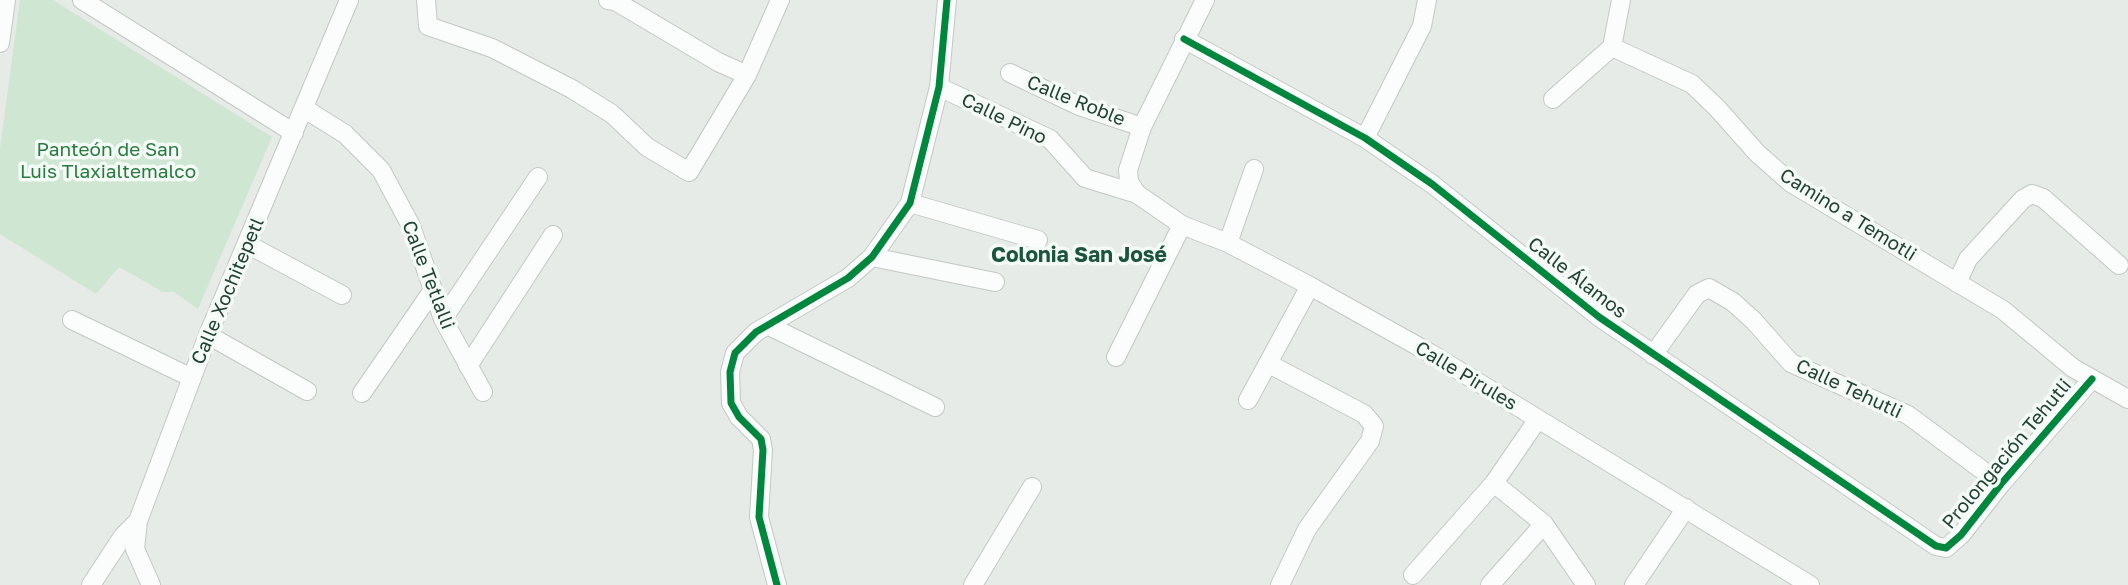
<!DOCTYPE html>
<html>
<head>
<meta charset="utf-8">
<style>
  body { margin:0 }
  canvas { display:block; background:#e6ebe8 }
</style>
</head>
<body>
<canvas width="2128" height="585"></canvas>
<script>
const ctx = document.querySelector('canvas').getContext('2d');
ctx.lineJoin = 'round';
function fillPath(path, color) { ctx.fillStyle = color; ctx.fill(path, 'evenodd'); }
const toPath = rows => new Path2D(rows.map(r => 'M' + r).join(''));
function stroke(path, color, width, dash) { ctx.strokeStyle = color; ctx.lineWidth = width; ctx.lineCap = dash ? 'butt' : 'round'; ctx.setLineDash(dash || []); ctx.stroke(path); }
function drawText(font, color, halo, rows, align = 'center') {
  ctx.font = font + ' "Golos Text",sans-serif'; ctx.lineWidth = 7; ctx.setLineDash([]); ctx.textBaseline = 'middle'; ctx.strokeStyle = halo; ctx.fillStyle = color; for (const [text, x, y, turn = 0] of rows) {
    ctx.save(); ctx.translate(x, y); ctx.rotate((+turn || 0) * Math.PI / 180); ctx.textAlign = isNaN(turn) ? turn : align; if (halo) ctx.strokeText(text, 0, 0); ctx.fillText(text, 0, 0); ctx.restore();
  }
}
const green = toPath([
  [20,0,53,0,272,137,198,309,174,292,163,292,119,267,96,294,0,234,0,148]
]);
const minor = toPath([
  [82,0,294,133],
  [426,0,428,26,492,48,572,89,612,114,647,147,689,172,747,75,780,0],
  [608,0,615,1,718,62,747,75],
  [1205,0,1142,127,1128,170,1129,182,1137,194,1182,225,1228,243,1310,286,1430,353,1810,585],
  [1184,39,1365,138,1432,184,1599,317,1936,546,1946,548,1961,535,2001,484,2092,379],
  [0,43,6,0],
  [1612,47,1692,84,1717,108,1757,153,1791,183,2003,310,2073,368,2128,399],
  [1612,47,1621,0],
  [1010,73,1079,106,1142,127],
  [939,87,1050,139,1085,178,1137,194],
  [1553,99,1612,47],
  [305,109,345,134,381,170,411,226,443,319,483,392],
  [1365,138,1422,26,1427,0],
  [910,203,1038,240],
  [1228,243,1254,169],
  [247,244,342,295],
  [872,257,995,282],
  [1957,283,1968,259,2023,199,2032,194,2043,198,2119,265],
  [443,319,538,177],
  [72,320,192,378],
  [769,326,935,407],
  [208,335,307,391],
  [1653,355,1697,294,1709,288,1733,302,1754,321,1791,363,1908,415,2001,484],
  [1116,357,1182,225],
  [1269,364,1364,414,1374,426,1370,441,1307,529,1280,585],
  [468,366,553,235],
  [362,393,433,290],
  [1248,400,1310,286],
  [1494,483,1544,524,1586,585],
  [1413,575,1494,483,1538,419],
  [91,585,123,536,138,521],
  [151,585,135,549,138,521,208,335,349,0],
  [777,585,759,517,763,450,761,439,739,417,731,403,730,372,735,353,756,332,848,278,872,257,910,203,939,87,947,0],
  [973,585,1032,487],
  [1490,585,1544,524],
  [1634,585,1686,508]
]);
const cycleway = toPath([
  [1184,39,1365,138,1432,184,1599,317,1936,546,1946,548,1961,535,2001,484,2092,379],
  [777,585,759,517,763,450,761,439,739,417,731,403,730,372,735,353,756,332,848,278,872,257,910,203,939,87,947,0]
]);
const streetNames = [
  ["Calle Roble",1076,101,22],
  ["Calle Pino",1004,119,26],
  ["Camino a Temotli",1848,215,32],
  ["Calle Tetlalli",428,275,69],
  ["Calle Álamos",1577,278,38],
  ["Calle Xochitepetl",228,291,-67],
  ["Calle Pirules",1466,376,31],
  ["Calle Tehutli",1849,389,25],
  ["Prolongación Tehutli",2007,454,-50]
];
const parkNames = [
  ["Panteón de San",108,150],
  ["Luis Tlaxialtemalco",108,172]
];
const neighbourhoodNames = [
  ["Colonia San José",1079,255]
];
fillPath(green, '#cee6d2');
stroke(minor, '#c3c8c5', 20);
stroke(minor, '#fbfcfc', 18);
stroke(cycleway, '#00873e', 7);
drawText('19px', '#214134', '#f4faf6', streetNames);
drawText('19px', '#287b3e', '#f4faf6', parkNames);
drawText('bold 21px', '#1b5540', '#f4faf6', neighbourhoodNames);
</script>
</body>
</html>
